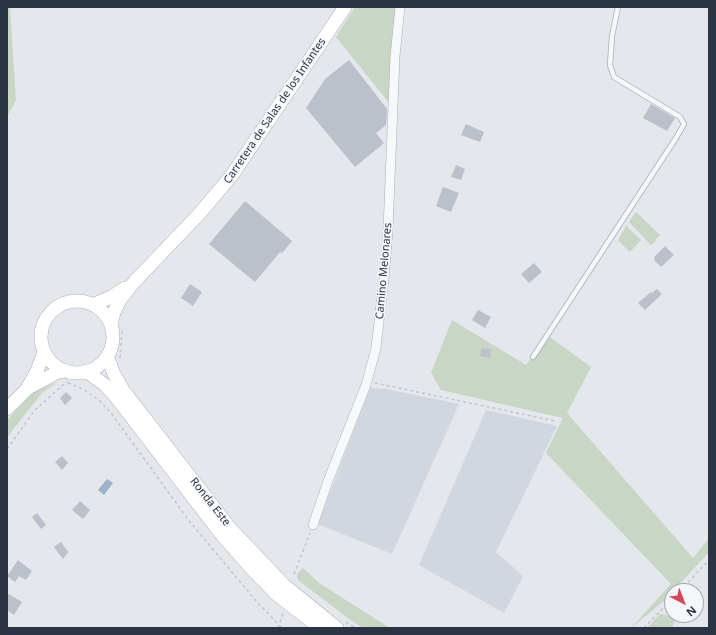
<!DOCTYPE html>
<html>
<head>
<meta charset="utf-8">
<style>
  body { margin:0 }
  #map { position:relative; width:716px; height:635px; overflow:hidden; background:#e4e7ec; font-family:"Noto Sans",sans-serif }
  canvas { display:block }
  .frame { position:absolute; inset:0; border:8px solid #2b3445; pointer-events:none }
  .north { position:absolute; left:664px; top:583px; width:40px; height:40px; box-sizing:border-box; background:#f4f6f9; border:1px solid #a4a8b1; border-radius:50%; rotate:138deg; font-size:11px; font-weight:700; line-height:16px; text-align:center; color:#2b3445 }
  .north::after { content:''; display:block; margin:auto; width:14px; height:18px; background:#d1495b; clip-path:polygon(50% 0,100% 100%,50% 72%,0 100%) }
</style>
</head>
<body>
<div id="map">
<canvas width="716" height="635"></canvas>
<div class="frame"></div>
<div class="north">N</div>
</div>
<script>
const ctx = document.querySelector('canvas').getContext('2d');
ctx.lineJoin = 'round';
function fillPath(path, color) { ctx.fillStyle = color; ctx.fill(path, 'evenodd'); }
const toPath = rows => new Path2D(rows.map(r => 'M' + r).join(''));
function stroke(path, color, width, dash) { ctx.strokeStyle = color; ctx.lineWidth = width; ctx.lineCap = dash ? 'butt' : 'round'; ctx.setLineDash(dash || []); ctx.stroke(path); }
function drawText(font, color, halo, rows, align = 'center') {
  ctx.font = font + ' "Noto Sans",sans-serif'; ctx.lineWidth = 3.5; ctx.setLineDash([]); ctx.textBaseline = 'middle'; ctx.strokeStyle = halo; ctx.fillStyle = color; for (const [text, x, y, turn = 0] of rows) {
    ctx.save(); ctx.translate(x, y); ctx.rotate((+turn || 0) * Math.PI / 180); ctx.textAlign = isNaN(turn) ? turn : align; if (halo) ctx.strokeText(text, 0, 0); ctx.fillText(text, 0, 0); ctx.restore();
  }
}
const built = toPath([
  [370,388,386,389,459,404,392,554,318,524],
  [486,410,557,426,496,552,523,576,504,613,419,565]
]);
const green = toPath([
  [7,7,10,7,16,100,7,117],
  [355,7,398,7,390,104,336,37],
  [636,212,660,235,655,240,656,241,651,245,629,222],
  [626,226,641,240,630,252,618,240],
  [452,320,526,365,547,335,591,367,567,413,693,558,709,538,709,552,664,601,631,628,671,584,546,453,563,418,441,390,431,373],
  [58,382,42,393,7,437,7,420,35,391],
  [303,568,319,583,390,628,363,628,349,619,298,580,297,574],
  [660,614,676,617,672,628,647,628]
]);
const water = toPath([
  [107,479,113,483,104,495,98,490]
]);
const building = toPath([
  [349,60,387,109,386,125,376,133,384,143,355,167,306,108,325,79],
  [651,104,675,118,667,131,643,118],
  [466,124,484,132,480,142,461,135],
  [456,165,465,169,461,180,451,177],
  [443,187,459,193,451,212,436,206],
  [245,201,292,241,282,253,280,252,255,282,209,244],
  [665,246,674,255,661,267,654,260,655,259,654,257],
  [534,263,542,272,529,283,521,274],
  [190,284,202,292,193,306,181,298],
  [657,289,662,294,645,310,638,303,651,292,652,293],
  [478,310,491,317,485,328,472,320],
  [482,348,491,349,490,358,480,356],
  [66,392,72,398,65,405,60,398],
  [62,456,68,463,62,470,55,462],
  [80,501,90,510,83,519,72,510],
  [37,513,46,525,41,529,32,517],
  [61,542,68,552,63,559,54,547],
  [18,560,32,571,26,580,19,576,15,582,7,576],
  [7,593,22,602,14,615,7,610]
]);
const path = toPath([
  [120,358,122,332,121,328],
  [68,383,83,389,100,401,111,413,190,522,257,602,282,628],
  [375,383,555,421],
  [7,449,35,410,63,385,68,382],
  [294,574,310,533],
  [680,591,709,560],
  [346,622,355,628],
  [278,628,283,613],
  [644,628,672,599]
]);
const service = toPath([
  [533,357,676,138,684,124,680,117,614,77,610,65,612,36,618,7]
]);
const minor = toPath([
  [313,525,328,481,366,385,376,348,384,279,388,230,395,56,400,7]
]);
const secondary = toPath([
  '41 337a36 36 0 1 1 72 0a36 36 0 1 1-72 0Z',
  [93,305,113,296,125,288],
  [111,325,114,312,120,300,135,281,200,213,232,175,345,7],
  [107,356,114,374,123,390,230,528,284,585,337,628],
  [86,371,105,385,116,397,221,534,250,567,275,593,320,628],
  [28,387,37,371,44,352],
  [7,409,28,388,56,373,64,371]
]);
const streetNames = [
  ["Carretera de Salas de los Infantes",275,111,-56],
  ["Camino Melonares",384,271,-85],
  ["Ronda Este",210,502,52]
];
fillPath(built, '#d2d6de');
fillPath(green, '#c9d6c5');
fillPath(water, '#9fb4cc');
fillPath(building, '#bbc0ca');
stroke(service, '#a9aeb7', 6);
stroke(minor, '#a9aeb7', 10);
stroke(secondary, '#a9aeb7', 14);
stroke(path, '#c2c5cb', 1.5, [3, 3]);
stroke(service, '#f7f8fa', 4.5);
stroke(minor, '#f7f8fa', 9);
stroke(secondary, '#fff', 13);
drawText('11px', '#2b3445', '#f4f6f9', streetNames);
</script>
</body>
</html>
